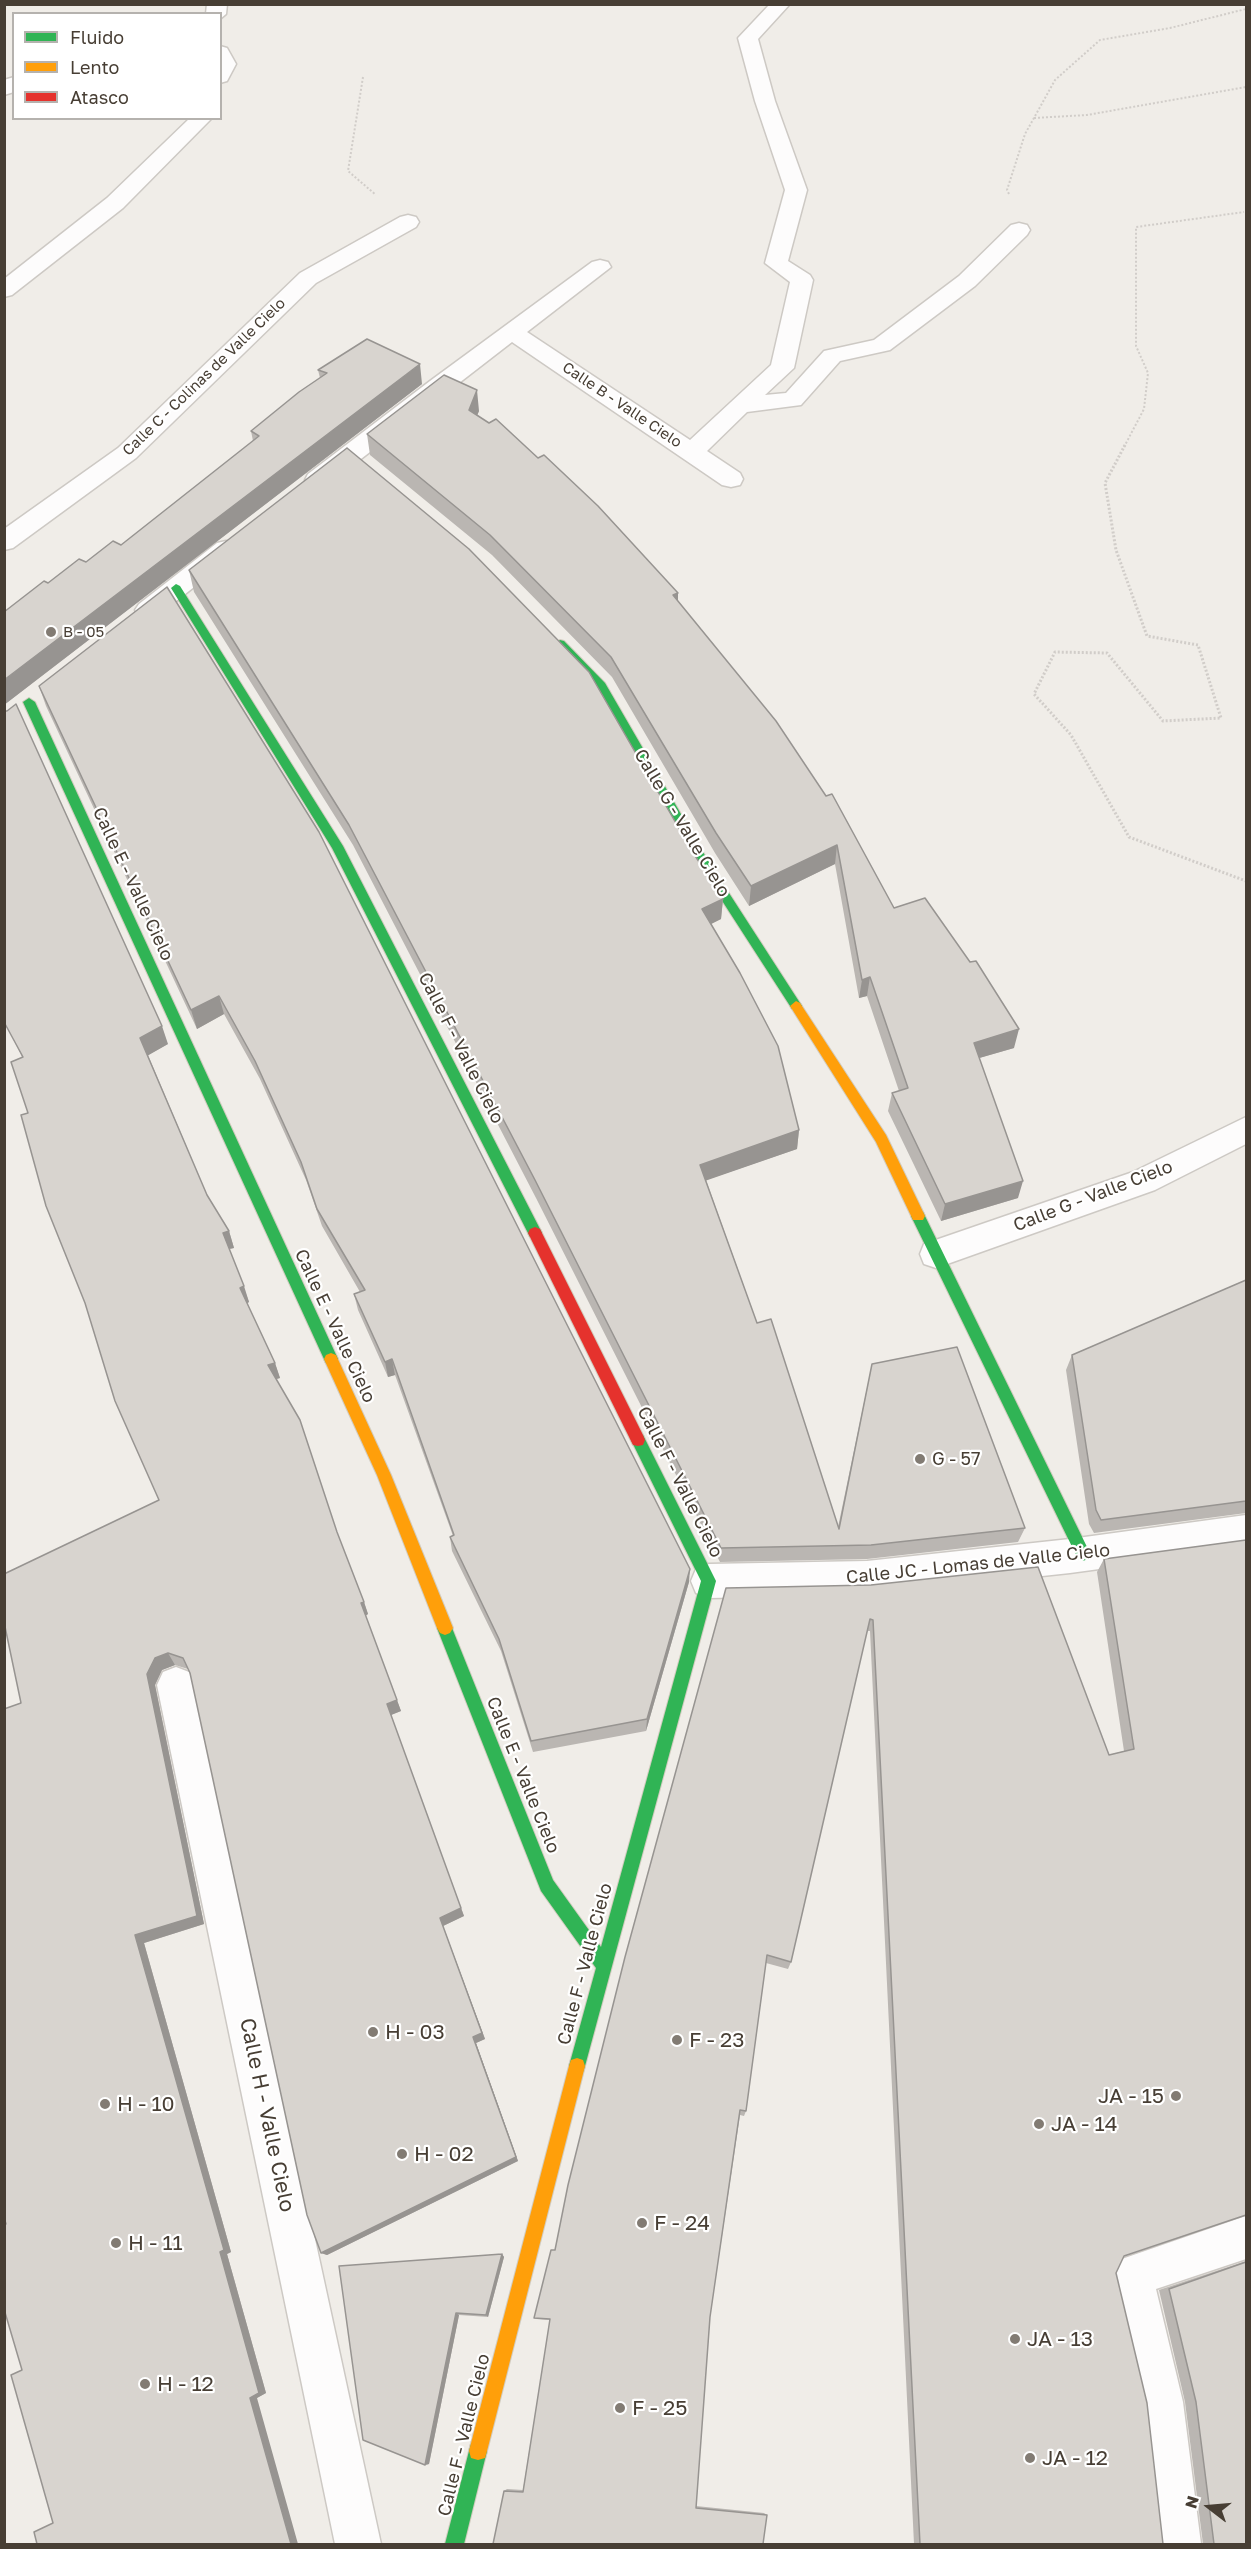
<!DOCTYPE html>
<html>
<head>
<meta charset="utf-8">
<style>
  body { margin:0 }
  #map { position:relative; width:1251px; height:2549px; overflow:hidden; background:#f0ede8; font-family:"Golos Text",sans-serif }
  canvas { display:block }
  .frame { position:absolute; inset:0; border:6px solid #473e34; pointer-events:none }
  .legend { position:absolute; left:12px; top:12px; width:210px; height:108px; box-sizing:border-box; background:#fff; border:2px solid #b5b2ae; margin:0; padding:8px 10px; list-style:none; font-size:18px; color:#473e34 }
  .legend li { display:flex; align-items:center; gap:12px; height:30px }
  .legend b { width:30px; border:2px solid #b5b2ae }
  .north { position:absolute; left:1179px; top:2477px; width:60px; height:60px; -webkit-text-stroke:4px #fff; paint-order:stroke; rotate:286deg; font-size:16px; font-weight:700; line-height:24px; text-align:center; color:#473e34 }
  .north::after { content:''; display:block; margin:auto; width:21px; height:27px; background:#473e34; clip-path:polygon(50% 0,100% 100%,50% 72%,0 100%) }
</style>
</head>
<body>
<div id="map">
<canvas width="1251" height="2549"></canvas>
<div class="frame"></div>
<ul class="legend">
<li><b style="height:8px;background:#30b455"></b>Fluido</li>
<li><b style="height:8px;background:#ff9f0a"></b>Lento</li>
<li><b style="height:8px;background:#e5322d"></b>Atasco</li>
</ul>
<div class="north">N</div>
</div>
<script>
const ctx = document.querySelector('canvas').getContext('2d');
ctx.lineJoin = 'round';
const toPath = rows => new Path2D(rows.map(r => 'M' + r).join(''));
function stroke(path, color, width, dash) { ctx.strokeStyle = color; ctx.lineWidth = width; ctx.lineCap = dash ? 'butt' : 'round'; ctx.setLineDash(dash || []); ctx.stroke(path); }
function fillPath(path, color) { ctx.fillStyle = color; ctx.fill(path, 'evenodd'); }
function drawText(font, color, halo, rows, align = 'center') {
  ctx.font = font + ' "Golos Text",sans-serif'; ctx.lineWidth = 4.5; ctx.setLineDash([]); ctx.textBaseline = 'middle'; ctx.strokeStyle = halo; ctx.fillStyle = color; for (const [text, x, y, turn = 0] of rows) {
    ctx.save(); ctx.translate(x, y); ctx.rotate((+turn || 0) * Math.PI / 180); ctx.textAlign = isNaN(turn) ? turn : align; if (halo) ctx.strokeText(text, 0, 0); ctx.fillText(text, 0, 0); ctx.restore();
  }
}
const pathFar1 = toPath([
  [363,77,348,171,376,195],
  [1034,118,1087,115,1246,87],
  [1009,194,1007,190,1025,134,1055,80,1100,40,1170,28,1246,9],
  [1124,447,1144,409,1148,373,1136,346,1136,227,1244,212]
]);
const path = toPath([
  [1125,445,1105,483,1116,550,1147,636,1198,645,1221,718,1163,721,1107,653,1055,652,1034,694,1071,735,1129,837,1246,881]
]);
const street = toPath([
  [207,4,227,4,226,14,220,19,220,14,206,14,207,4],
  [770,4,790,4,758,39,775,101,807,190,788,261,810,275,813,280,794,368,765,395,786,393,824,351,874,340,959,276,1011,225,1019,223,1027,225,1030,230,1027,235,975,286,890,350,840,361,801,405,747,412,707,451,740,473,743,479,740,485,731,487,722,485,512,342,326,486,317,488,308,486,305,480,308,474,430,381,592,262,600,260,608,262,611,267,527,332,690,440,771,365,790,282,765,263,785,190,755,101,738,38,770,4],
  [220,46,227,48,236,64,227,81,220,83,220,46],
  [14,77,14,92,4,95,4,80,14,77],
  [190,118,212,118,123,208,12,295,4,297,4,279,107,198,190,118],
  [408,215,416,217,419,222,416,227,316,283,136,458,13,548,4,550,4,529,118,448,300,273,400,217,408,215],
  [226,541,235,543,239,549,235,555,157,616,148,619,139,616,135,610,139,604,217,543,226,541],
  [1246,1117,1246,1144,1155,1190,936,1268,924,1264,920,1254,924,1244,1133,1172,1246,1117],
  [1246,1515,1246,1549,1070,1573,867,1595,709,1598,696,1593,691,1581,696,1569,709,1564,867,1561,1070,1539,1246,1515],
  [176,1667,189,1672,195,1685,381,2544,335,2544,157,1685,163,1672,176,1667],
  [1246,2216,1246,2259,1156,2289,1183,2402,1201,2544,1155,2544,1139,2402,1109,2276,1116,2261,1246,2216]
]);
const fast = toPath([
  [176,584,180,586,343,846,540,1229,542,1233,540,1237,530,1237,332,848,171,588,176,584],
  [560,640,564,641,605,683,707,859,800,1003,802,1006,800,1009,792,1009,699,865,597,689,556,647,555,644,560,640],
  [29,698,35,702,338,1359,336,1363,331,1365,326,1363,324,1359,23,702,29,698],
  [918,1210,923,1212,1088,1549,1090,1554,1088,1559,1083,1561,1078,1559,911,1216,913,1212,918,1210],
  [638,1434,643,1435,716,1581,585,2066,583,2072,577,2074,571,2072,569,2066,596,1968,541,1891,437,1628,440,1623,445,1621,450,1623,553,1880,601,1947,701,1581,631,1440,633,1435,638,1434],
  [478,2442,485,2444,487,2451,464,2544,445,2544,469,2451,471,2444,478,2442]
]);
const slow = toPath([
  [796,1001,800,1003,886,1135,925,1216,923,1220,913,1220,876,1142,792,1009,790,1006,796,1001],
  [331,1353,336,1355,391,1475,453,1628,450,1633,445,1635,440,1633,437,1628,377,1475,324,1359,326,1355,331,1353],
  [577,2058,583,2060,585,2066,487,2451,485,2458,478,2460,471,2458,469,2451,569,2066,571,2060,577,2058]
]);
const jam = toPath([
  [535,1227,540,1229,643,1435,645,1440,643,1445,638,1446,633,1445,528,1233,530,1229,535,1227]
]);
const wall = toPath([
  [318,370,422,384,4,705,48,583,121,545,253,441,251,431,320,378],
  [479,411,477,415,678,593,678,602,894,908,1014,1048,979,1058,1018,1198,941,1221,888,1111,892,1093,899,1091,867,996,859,998,835,864,749,906,715,853,612,677,492,555,370,455,367,434],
  [189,570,692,851,723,899,721,919,711,924,799,1130,797,1149,706,1180,757,1323,838,1527,872,1364,1025,1528,1018,1542,867,1559,720,1562,536,1198,353,845,194,592],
  [39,686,689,1582,646,1731,533,1752,501,1651,452,1551,450,1537,453,1536,395,1375,388,1377,358,1310,354,1294,360,1292,322,1226,306,1180,260,1079,224,1014,197,1029,46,706],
  [5,1022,168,1044,148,1055,207,1195,229,1231,234,1248,229,1249,249,1302,247,1303,275,1363,280,1378,276,1379,364,1602,368,1614,365,1616,401,1711,391,1715,464,1916,443,1926,485,2039,476,2043,518,2161,327,2255,321,2253,190,1673,188,1669,175,1665,162,1670,155,1685,204,1924,144,1943,231,2252,227,2254,266,2393,257,2398,53,2523,22,2370,6,2224,21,1703,159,1500,28,1113,22,1057],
  [1246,1280,1246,1513,1094,1533,1089,1524,1066,1370,1072,1355],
  [1246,1540,1124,2256,1116,2273,1163,2544,914,2544,870,1631,867,1631,791,1962,788,1969,766,1963,746,2111,744,2116,740,2115,710,2317,696,2506,764,2513,767,2515,504,2491,507,2489,523,2490,550,2320,536,2319,534,2318,555,2250,871,1585,1109,1755,1124,1751,1097,1572,1104,1559],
  [502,2254,504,2257,488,2317,459,2315,429,2464,425,2465,339,2266],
  [1246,2261,1246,2544,1203,2544,1185,2402,1159,2290]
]);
const shadedWall = toPath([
  [420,364,422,384,4,705,4,680],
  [477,390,479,411,471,430,469,410],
  [678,593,678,614,673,595],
  [837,845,835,864,749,906,751,886],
  [723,899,721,919,701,929,702,909],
  [870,977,867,996,859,998,862,980],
  [219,996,224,1014,197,1029,191,1010],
  [162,1026,168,1044,147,1056,140,1038],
  [1019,1029,1014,1048,969,1061,974,1043],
  [799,1130,797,1149,699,1183,700,1165],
  [1023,1181,1018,1198,941,1221,945,1204],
  [229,1231,234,1248,229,1249,223,1233],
  [244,1286,249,1302,246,1304,240,1288],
  [392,1359,395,1375,388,1377,385,1362],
  [275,1363,280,1378,273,1380,268,1365],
  [690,1569,689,1582,646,1731,647,1719],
  [364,1602,368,1614,365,1616,361,1603],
  [168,1653,175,1665,162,1670,155,1685,204,1924,144,1943,231,2252,227,2254,266,2393,257,2398,298,2544,291,2544,250,2398,220,2252,135,1935,147,1674,155,1658],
  [397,1700,401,1711,391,1715,387,1704],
  [461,1908,464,1916,443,1926,485,2039,476,2043,518,2161,327,2255,321,2253,473,2037,440,1918],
  [502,2254,504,2257,488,2317,486,2315],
  [456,2313,459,2315,429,2464,425,2465]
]);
const building = toPath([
  [367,339,420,364,4,680,4,612,44,581,48,583,79,559,86,562,113,541,121,545,259,436,251,431,299,392,327,373,318,370,367,339],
  [444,375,477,390,469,410,489,423,496,419,538,458,544,455,598,506,678,593,673,595,776,721,826,796,832,794,894,908,925,898,970,962,976,961,1019,1029,974,1043,1023,1181,945,1204,892,1093,908,1088,870,977,862,980,837,845,751,886,716,833,611,657,490,535,367,434,444,375],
  [347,448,469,549,589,672,692,851,723,899,702,909,740,973,778,1046,799,1130,700,1165,757,1323,771,1319,839,1529,872,1364,957,1347,1025,1528,871,1545,721,1548,535,1180,349,825,189,570,347,448],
  [167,587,319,832,690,1569,647,1719,531,1741,499,1639,450,1537,454,1535,392,1359,385,1362,354,1294,365,1290,317,1209,301,1162,255,1061,219,996,191,1010,39,686,167,587],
  [16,704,162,1026,140,1038,207,1195,229,1231,223,1233,244,1286,240,1288,275,1363,268,1365,300,1420,337,1532,364,1602,361,1603,397,1700,387,1704,461,1908,440,1918,482,2033,473,2037,516,2157,321,2253,307,2215,190,1673,183,1658,168,1653,155,1658,147,1674,197,1916,135,1935,224,2250,220,2252,259,2393,250,2398,291,2544,37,2544,34,2532,53,2523,11,2375,22,2370,4,2309,4,2224,6,2224,4,2217,4,1709,21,1703,4,1622,4,1574,159,1500,115,1401,85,1303,46,1206,21,1115,28,1113,11,1062,23,1057,4,1022,4,711,7,711,16,704],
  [1246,1280,1246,1501,1101,1520,1096,1510,1072,1355,1246,1280],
  [1246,1540,1246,2215,1124,2256,1116,2273,1147,2403,1163,2544,920,2544,873,1620,870,1619,791,1962,767,1955,746,2111,740,2110,710,2317,696,2508,767,2515,763,2544,493,2544,504,2491,523,2492,550,2319,534,2318,551,2250,555,2250,568,2185,625,1957,726,1588,871,1585,1038,1567,1109,1755,1134,1749,1104,1559,1246,1540],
  [502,2254,486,2315,456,2313,425,2465,363,2440,339,2266,502,2254],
  [1246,2262,1246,2544,1214,2544,1196,2402,1169,2289,1246,2262]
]);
const markers = [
  [51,632,6,"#827b73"],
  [920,1459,6,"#827b73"],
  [373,2032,6,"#827b73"],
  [677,2040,6,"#827b73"],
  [1176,2096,6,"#827b73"],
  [105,2104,6,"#827b73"],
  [1039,2124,6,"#827b73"],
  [402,2154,6,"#827b73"],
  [642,2223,6,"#827b73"],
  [116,2243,6,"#827b73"],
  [1015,2339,6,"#827b73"],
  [145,2384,6,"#827b73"],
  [620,2408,6,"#827b73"],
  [1030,2458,6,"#827b73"]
];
const farStreetnames = [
  ["Calle C - Colinas de Valle Cielo",204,377,-44],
  ["Calle B - Valle Cielo",622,405,34]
];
const farPoinames = [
  ["B - 05",63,632]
];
const streetNames = [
  ["Calle G - Valle Cielo",682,823,59],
  ["Calle E - Valle Cielo",133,884,65],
  ["Calle F - Valle Cielo",461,1048,63],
  ["Calle G - Valle Cielo",1093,1196,-21],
  ["Calle E - Valle Cielo",335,1326,65],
  ["Calle F - Valle Cielo",680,1482,63],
  ["Calle JC - Lomas de Valle Cielo",978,1564,-6],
  ["Calle E - Valle Cielo",523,1775,68],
  ["Calle F - Valle Cielo",585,1964,-75],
  ["Calle F - Valle Cielo",464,2435,-76]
];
const poiNames = [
  ["G - 57",932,1459]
];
const nearPoinames = [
  ["H - 03",385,2032],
  ["F - 23",689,2040],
  ["JA - 15",1164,2096,"right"],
  ["H - 10",117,2104],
  ["JA - 14",1051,2124],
  ["H - 02",414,2154],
  ["F - 24",654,2223],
  ["H - 11",128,2243],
  ["JA - 13",1027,2339],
  ["H - 12",157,2384],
  ["F - 25",632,2408],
  ["JA - 12",1042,2458]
];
const nearStreetnames = [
  ["Calle H - Valle Cielo",267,2115,78]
];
stroke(street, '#cdc9c4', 3);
stroke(fast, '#d2ccbf', 2);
stroke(slow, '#d2ccbf', 2);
stroke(jam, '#d2ccbf', 2);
stroke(pathFar1, '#d1cdc9', 2, [2, 2]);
stroke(path, '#d1cdc9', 3, [2, 2]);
fillPath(street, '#fdfcfc');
fillPath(fast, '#30b455');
fillPath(slow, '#ff9f0a');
fillPath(jam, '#e5322d');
fillPath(wall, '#bab6b2');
fillPath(shadedWall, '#979491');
fillPath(building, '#d8d4cf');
stroke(building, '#979491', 1.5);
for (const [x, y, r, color] of markers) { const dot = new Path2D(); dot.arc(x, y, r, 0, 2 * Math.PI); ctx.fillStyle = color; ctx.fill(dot); stroke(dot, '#fff', 2); }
drawText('15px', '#473e34', '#fff', farStreetnames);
drawText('15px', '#473e34', '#fff', farPoinames, 'left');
drawText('18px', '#473e34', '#fff', streetNames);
drawText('18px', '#473e34', '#fff', poiNames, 'left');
drawText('21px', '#473e34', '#fff', nearPoinames, 'left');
drawText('21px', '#473e34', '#fff', nearStreetnames);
</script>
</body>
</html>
